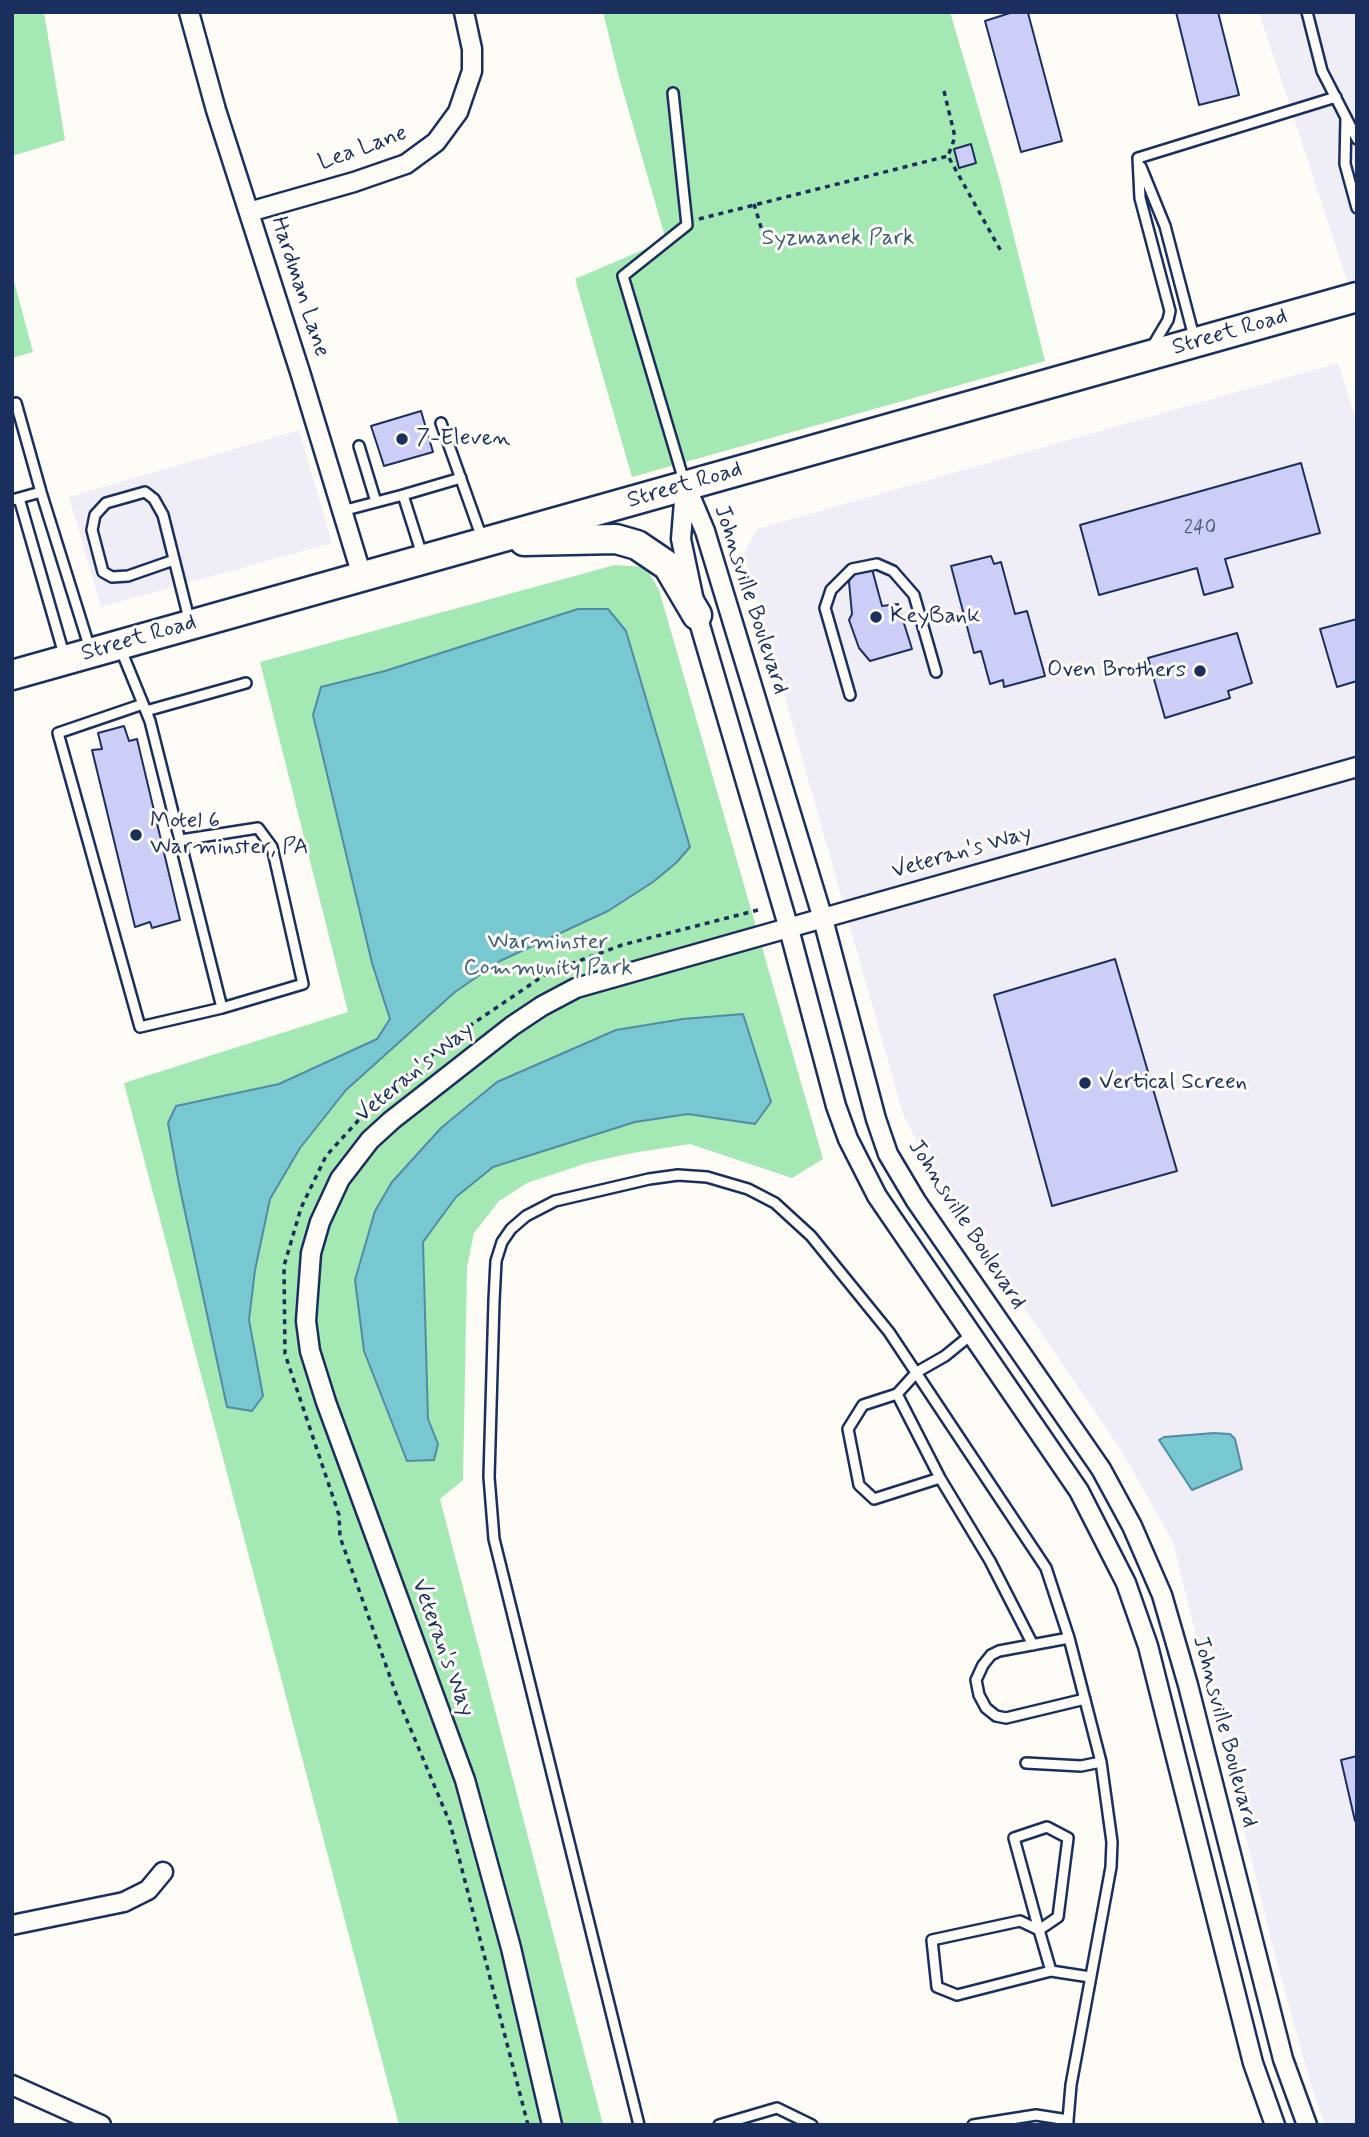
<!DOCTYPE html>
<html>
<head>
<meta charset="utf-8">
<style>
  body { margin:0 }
  #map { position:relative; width:1369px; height:2137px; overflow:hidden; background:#fdfcf7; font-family:Mynerve,sans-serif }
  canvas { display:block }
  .frame { position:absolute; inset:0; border:14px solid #1b2f5e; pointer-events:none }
</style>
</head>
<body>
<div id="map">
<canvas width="1369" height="2137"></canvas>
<div class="frame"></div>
</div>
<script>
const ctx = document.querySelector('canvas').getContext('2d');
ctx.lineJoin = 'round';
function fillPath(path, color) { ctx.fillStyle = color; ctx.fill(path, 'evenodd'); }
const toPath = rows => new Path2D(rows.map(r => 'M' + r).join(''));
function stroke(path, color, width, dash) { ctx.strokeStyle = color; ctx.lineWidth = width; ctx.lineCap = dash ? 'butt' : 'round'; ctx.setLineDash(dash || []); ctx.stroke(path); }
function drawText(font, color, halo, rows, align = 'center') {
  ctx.font = font + ' Mynerve,sans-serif'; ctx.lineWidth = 6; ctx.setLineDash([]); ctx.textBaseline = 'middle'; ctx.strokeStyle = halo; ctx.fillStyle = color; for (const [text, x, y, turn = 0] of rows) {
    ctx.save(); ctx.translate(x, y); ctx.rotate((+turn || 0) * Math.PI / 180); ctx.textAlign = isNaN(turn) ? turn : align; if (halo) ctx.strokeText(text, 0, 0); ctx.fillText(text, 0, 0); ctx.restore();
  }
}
const built = toPath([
  [1259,12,1357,12,1357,284,1349,287],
  [1338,363,1357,424,1357,2125,1325,2125,1310,2082,1275,1955,1173,1542,1121,1450,934,1175,903,1114,744,553,757,529],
  [299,430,332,543,101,607,69,497]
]);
const green = toPath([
  [12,12,44,12,65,140,12,156],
  [603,12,950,12,1000,181,1045,361,632,477,575,279,666,240,619,77],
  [12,274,33,352,12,358],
  [615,565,646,567,659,590,823,1159,792,1178,690,1144,632,1153,587,1163,527,1183,499,1201,474,1233,467,1267,463,1480,440,1499,603,2125,399,2125,124,1083,348,1012,260,662]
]);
const water = toPath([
  [578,609,608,609,626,631,690,847,676,863,653,882,608,911,500,961,455,992,346,1090,300,1148,270,1199,255,1270,249,1320,263,1396,252,1411,227,1407,179,1184,168,1123,176,1106,279,1084,377,1039,390,1019,372,963,313,715,321,687,385,671,578,609],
  [743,1014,771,1102,755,1124,688,1114,635,1122,493,1167,456,1197,423,1242,428,1419,438,1444,434,1460,407,1461,364,1351,355,1280,375,1211,392,1182,441,1128,497,1082,616,1030,683,1019,743,1014],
  [1214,1433,1230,1434,1235,1439,1242,1469,1192,1490,1159,1440,1164,1437,1214,1433]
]);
const building = toPath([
  [1013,12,1032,12,1028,13,1062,141,1021,152,985,21,1013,12],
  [1176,12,1218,12,1239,95,1199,105,1176,12],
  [971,144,976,163,959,168,954,149,971,144],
  [421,411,433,452,384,466,371,426,421,411],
  [1301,463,1320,533,1225,559,1233,587,1204,595,1197,568,1099,595,1080,525,1301,463],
  [991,556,994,564,1001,562,1015,614,1027,611,1045,676,1004,687,1003,680,990,684,981,651,974,653,951,566,991,556],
  [872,569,882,606,898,604,912,649,870,661,859,648,849,620,852,614,849,582,852,574,872,569],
  [1357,619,1357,681,1337,687,1320,629,1357,619],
  [1237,633,1252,683,1228,691,1230,698,1165,718,1148,658,1237,633],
  [124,726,129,741,137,739,180,920,152,928,150,922,135,927,92,750,102,749,98,733,124,726],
  [1115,959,1177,1171,1052,1206,994,995,1115,959],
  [1357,1756,1357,1821,1355,1821,1341,1760,1357,1756]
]);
const path = toPath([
  [944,91,955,137,948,156,1002,253],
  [754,204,763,234],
  [699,219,948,156],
  [528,2125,450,1823,398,1699,340,1537,339,1515,285,1354,284,1266,301,1208,326,1156,375,1102,459,1033,549,972,622,945,758,910]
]);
const service = toPath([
  [1307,12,1322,71,1357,139],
  [673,93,687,225,623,276,684,481],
  [1346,118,1345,164,1357,208],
  [1138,158,1140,198,1170,311,1168,320,1152,347],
  [1138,158,1336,97],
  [1141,167,1165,226,1194,337],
  [16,403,41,492,90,649],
  [441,423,483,541],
  [359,446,376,502],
  [19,498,65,658],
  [12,500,41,492],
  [342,511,403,495],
  [423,558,403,495,461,478],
  [174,560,128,576,112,577,103,572,92,530,95,515,106,503,145,492,154,499,163,515,190,623],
  [121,650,150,721,222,1008,140,1027,58,733,143,704],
  [850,695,825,608,831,590,852,569,877,564,893,571,914,595,936,672],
  [146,711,246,683],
  [181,840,258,828,272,847,303,984,222,1008],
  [897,1394,940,1478,874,1499,859,1485,848,1429,863,1405,897,1394,917,1372,945,1356,972,1334],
  [940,1478,990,1561,1033,1645],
  [1069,1638,999,1651,991,1655,983,1665,976,1680,979,1695,986,1708,996,1716,1006,1718,1085,1699],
  [1026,1763,1081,1766,1101,1762],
  [1039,1930,1020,1921,932,1940,937,1987,957,1995,1051,1971,1090,1977],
  [1039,1930,1058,1917,1068,1838,1047,1827,1014,1838,1039,1930,1051,1971],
  [639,2125,494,1539,489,1477,494,1301,496,1261,502,1242,511,1229,526,1216,555,1201,649,1179,678,1175,707,1177,748,1189,775,1203,811,1236,889,1332,1046,1568,1069,1638,1101,1762,1112,1842,1111,1867,1071,2085,1068,2120],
  [719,2125,777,2108,812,2125],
  [973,2125,1036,2115,1068,2120,1068,2123]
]);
const minor = toPath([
  [189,12,216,110,300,372,362,576],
  [249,212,354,182,406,164,436,142,458,112,472,71,472,49,464,12],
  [686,486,705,531,823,919,876,1119,888,1154,916,1201,1101,1469,1132,1526,1162,1595,1188,1685,1283,2059,1307,2125],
  [685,489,681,539,697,615,789,929,836,1106,848,1139,877,1196,1079,1491,1126,1583,1148,1646,1253,2063,1275,2125],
  [12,1925,124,1902,148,1890,163,1872],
  [12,2085,101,2125],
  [552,2125,511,1948,465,1780,326,1402,310,1351,306,1321,311,1253,320,1222,340,1179,370,1140,392,1120,512,1026,542,1006,576,988,1357,767]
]);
const primary = toPath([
  [524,541,616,539,637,545,668,566,697,615],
  [12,675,1357,297]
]);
const markers = [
  [402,439,7,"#1b2f5e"],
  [876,617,7,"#1b2f5e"],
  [1200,671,7,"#1b2f5e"],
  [136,835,7,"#1b2f5e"],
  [1085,1083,7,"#1b2f5e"]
];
const numberNames = [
  ["240",1200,529]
];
const streetNames = [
  ["Lea Lane",363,149,-20],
  ["Hardman Lane",299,287,72],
  ["Street Road",1230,333,-16],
  ["Street Road",685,486,-16],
  ["Johnsville Boulevard",750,600,72],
  ["Street Road",139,639,-16],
  ["Veteran's Way",962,853,-16],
  ["Veteran's Way",415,1073,-39],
  ["Johnsville Boulevard",966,1225,57],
  ["Veteran's Way",442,1648,70],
  ["Johnsville Boulevard",1224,1732,75]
];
const parkNames = [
  ["Syzmanek Park",838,239],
  ["Warminster",548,943],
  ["Community Park",548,969]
];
const poiNames = [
  ["7-Eleven",416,439],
  ["KeyBank",890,617],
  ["Oven Brothers",1186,671,"right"],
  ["Motel 6",150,822],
  ["Warminster, PA",150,848],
  ["Vertical Screen",1099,1083]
];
fillPath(built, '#efeef7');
fillPath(green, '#a4e8b3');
fillPath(water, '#78c8d2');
stroke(water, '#538ba4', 2);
fillPath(building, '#cdcef7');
stroke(building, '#1b2f5e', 2);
stroke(service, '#1b2f5e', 14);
stroke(minor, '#1b2f5e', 23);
stroke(primary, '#1b2f5e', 33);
stroke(path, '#1b2f5e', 3.5, [5, 5]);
stroke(service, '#fdfcf7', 9);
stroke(minor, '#fdfcf7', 18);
stroke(primary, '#fdfcf7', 28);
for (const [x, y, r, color] of markers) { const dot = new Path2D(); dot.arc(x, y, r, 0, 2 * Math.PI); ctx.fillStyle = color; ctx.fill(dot); stroke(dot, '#fdfcf7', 2.5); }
drawText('19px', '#485784', null, numberNames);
drawText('23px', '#1b2f5e', '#fdfcf7', streetNames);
drawText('23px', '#3d5d73', '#fdfcf7', parkNames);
drawText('23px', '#1b2f5e', '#fdfcf7', poiNames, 'left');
</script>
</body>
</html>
